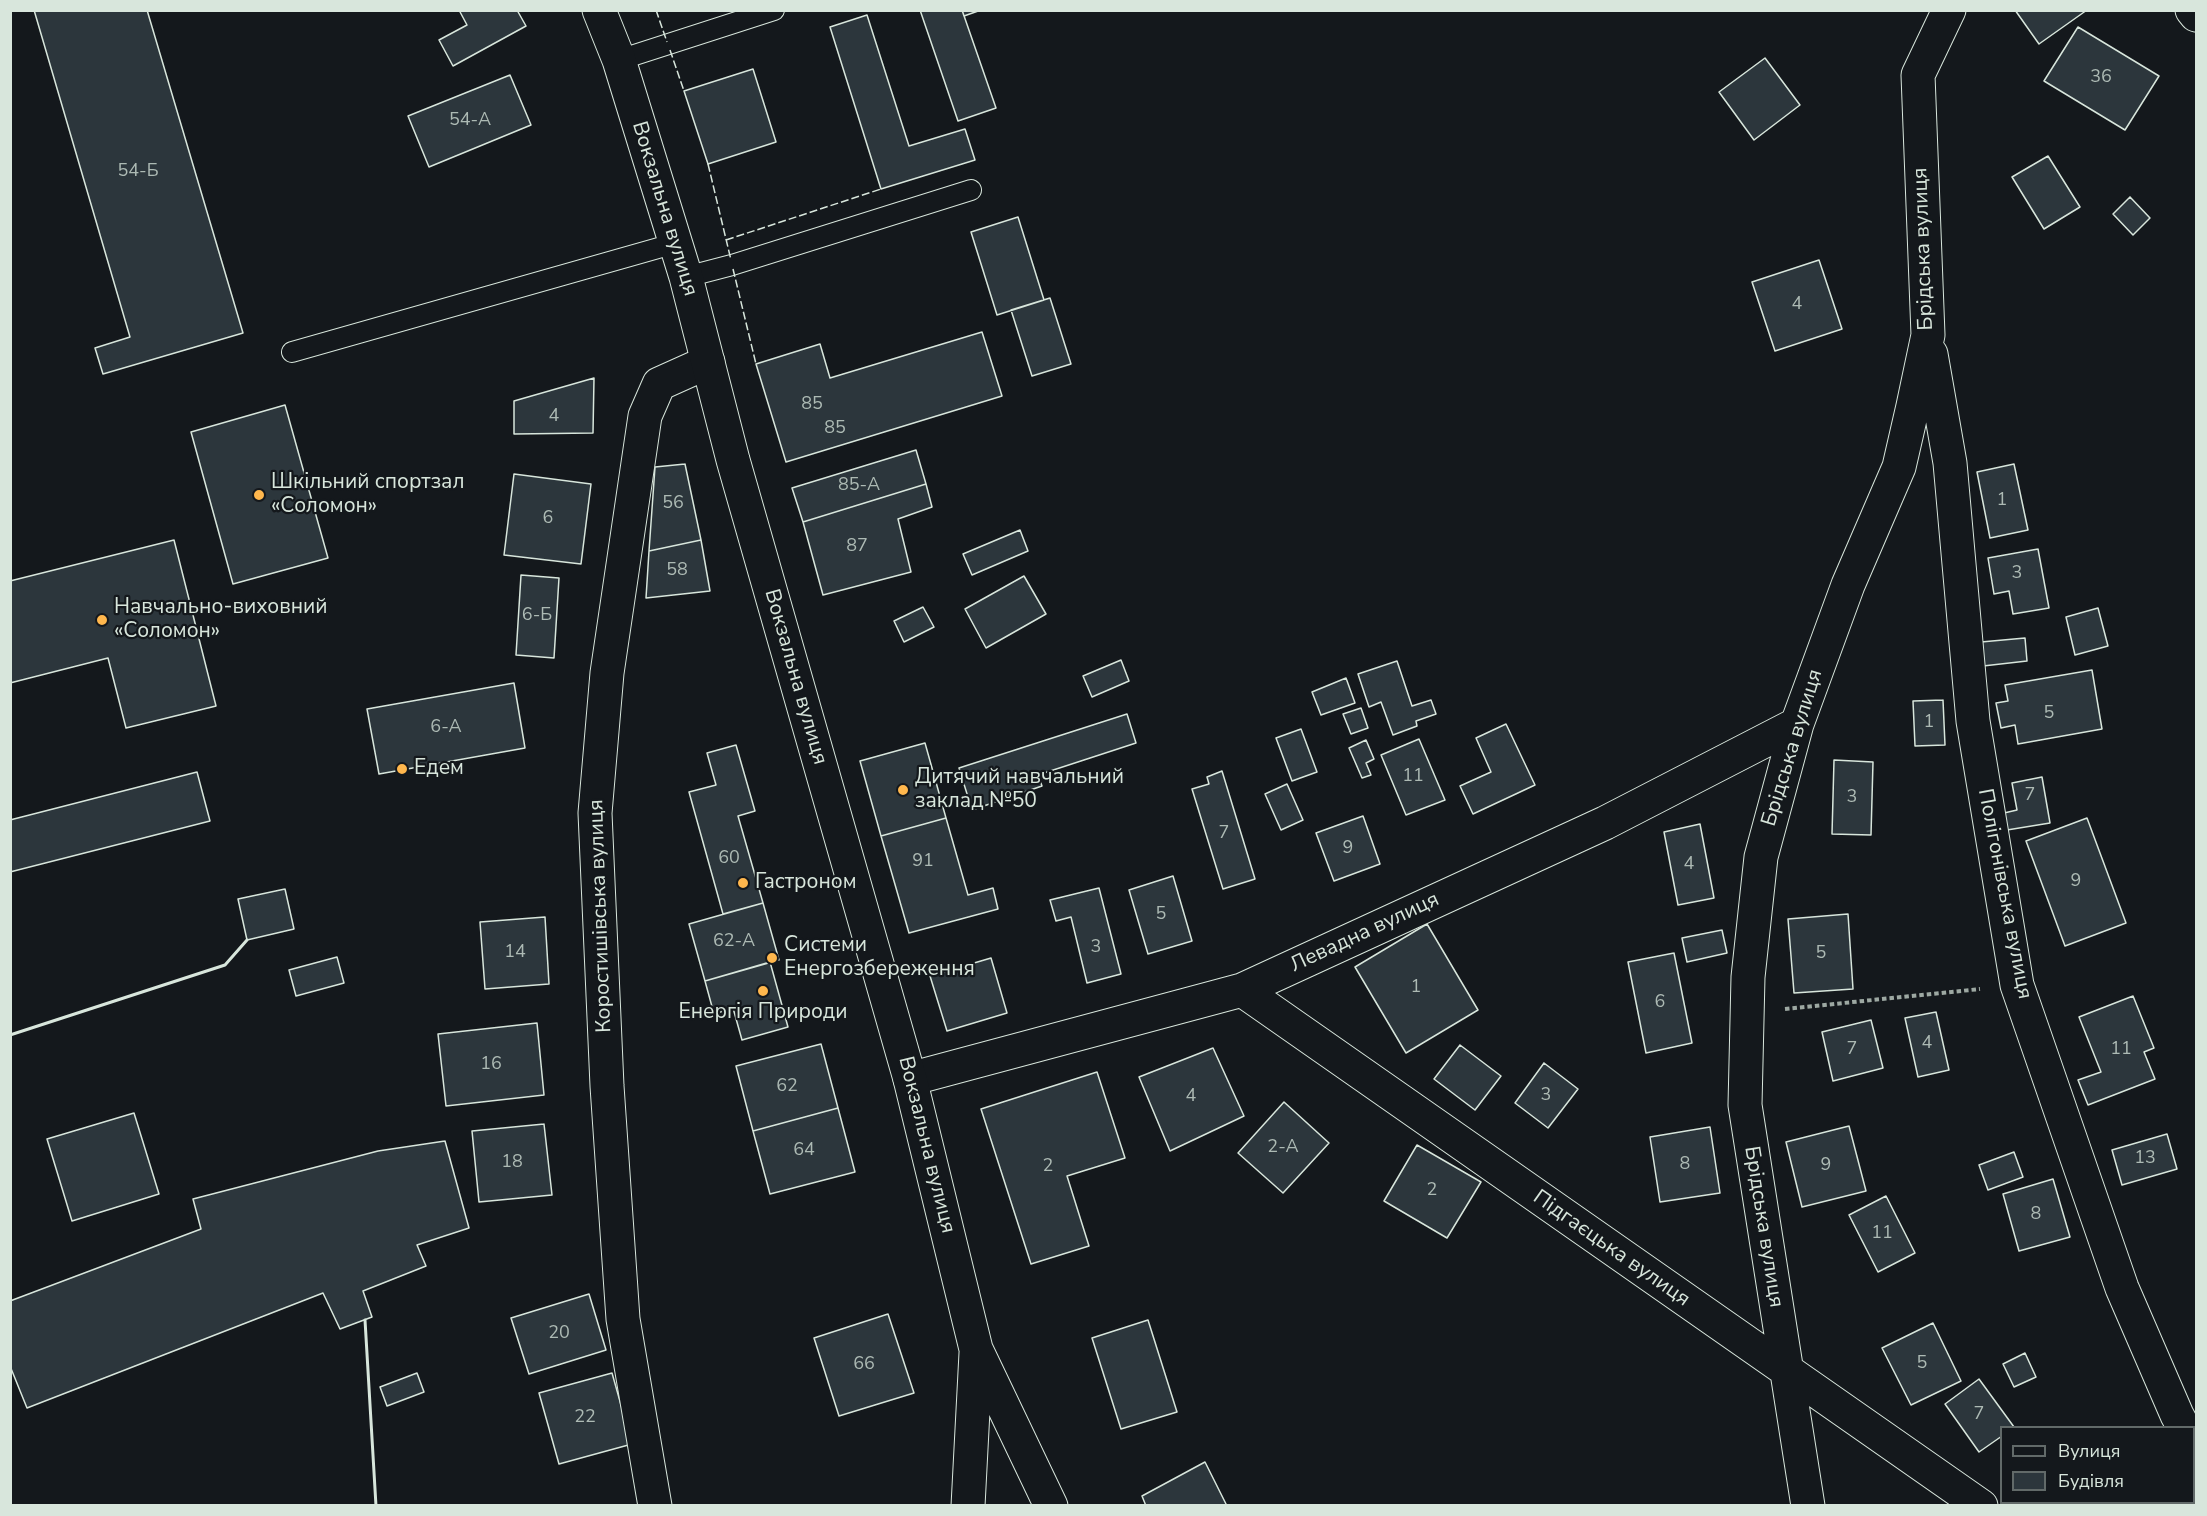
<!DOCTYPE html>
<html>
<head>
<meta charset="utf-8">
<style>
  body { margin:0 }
  #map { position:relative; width:2207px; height:1516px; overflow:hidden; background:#14181c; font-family:"Nunito Sans",sans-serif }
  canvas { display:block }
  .frame { position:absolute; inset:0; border:12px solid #d8e6dc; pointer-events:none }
  .legend { position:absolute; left:2000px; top:1426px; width:195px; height:78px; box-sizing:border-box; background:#14181c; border:2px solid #626a69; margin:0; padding:8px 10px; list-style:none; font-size:18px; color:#d8e6dc }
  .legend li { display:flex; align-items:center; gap:12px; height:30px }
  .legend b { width:30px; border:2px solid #626a69 }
</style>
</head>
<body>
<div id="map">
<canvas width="2207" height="1516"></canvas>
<div class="frame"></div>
<ul class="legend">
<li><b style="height:8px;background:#14181c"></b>Вулиця</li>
<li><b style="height:16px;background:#2c363c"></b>Будівля</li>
</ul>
</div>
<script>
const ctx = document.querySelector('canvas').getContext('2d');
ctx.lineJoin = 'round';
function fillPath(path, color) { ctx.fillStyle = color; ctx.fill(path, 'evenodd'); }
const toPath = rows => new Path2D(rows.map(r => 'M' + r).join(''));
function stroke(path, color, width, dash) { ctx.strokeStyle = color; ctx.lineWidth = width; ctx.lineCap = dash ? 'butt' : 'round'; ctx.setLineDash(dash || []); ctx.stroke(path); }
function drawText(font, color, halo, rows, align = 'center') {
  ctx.font = font + ' "Nunito Sans",sans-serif'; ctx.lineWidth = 4.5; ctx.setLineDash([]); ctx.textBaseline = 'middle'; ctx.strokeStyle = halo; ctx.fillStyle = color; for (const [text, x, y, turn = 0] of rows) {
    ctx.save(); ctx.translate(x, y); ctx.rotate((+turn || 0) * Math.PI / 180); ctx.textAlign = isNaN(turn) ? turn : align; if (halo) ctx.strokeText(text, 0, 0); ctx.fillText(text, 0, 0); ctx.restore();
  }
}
const building = toPath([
  [34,10,147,10,243,333,103,374,95,348,130,337,34,10],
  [459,10,517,10,526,26,453,66,439,40,467,25,459,10],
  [920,10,962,10,996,108,958,121,920,10],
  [962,10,981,10,964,16,962,10],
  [2015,10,2087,10,2039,44,2015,10],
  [867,15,909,146,965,129,975,160,881,189,830,27,867,15],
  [2078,27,2159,76,2125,130,2044,81,2078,27],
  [1765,58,1800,105,1754,140,1719,92,1765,58],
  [753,69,776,142,708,164,684,91,753,69],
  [510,75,531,125,429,167,408,116,510,75],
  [2048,156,2080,207,2044,229,2012,177,2048,156],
  [2130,197,2150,218,2133,235,2113,214,2130,197],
  [1018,217,1044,300,997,315,971,232,1018,217],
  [1819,260,1842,329,1775,351,1752,282,1819,260],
  [1050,298,1071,364,1032,376,1011,310,1050,298],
  [982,332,1002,396,786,462,756,364,820,344,830,378,982,332],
  [594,378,593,433,514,434,514,401,594,378],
  [285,405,328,558,233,584,191,432,285,405],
  [916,450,926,484,803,522,792,488,916,450],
  [685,464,701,540,649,551,655,467,685,464],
  [2014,464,2028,530,1990,538,1977,472,2014,464],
  [514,474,591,484,581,564,504,555,514,474],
  [926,484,932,507,898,519,911,572,823,595,803,522,926,484],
  [1020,530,1028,551,972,575,963,554,1020,530],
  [174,540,216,706,126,728,108,658,10,683,10,581,174,540],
  [701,540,710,591,646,598,649,551,701,540],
  [2038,549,2049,608,2013,614,2009,591,1994,594,1988,558,2038,549],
  [521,575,559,578,554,658,516,655,521,575],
  [1024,576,1046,614,986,648,965,609,1024,576],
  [923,607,934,627,904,642,894,621,923,607],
  [2098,608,2108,646,2075,655,2066,617,2098,608],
  [2025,638,2027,661,1983,666,1981,642,2025,638],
  [1121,660,1129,681,1092,697,1083,676,1121,660],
  [1397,661,1412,706,1431,700,1436,714,1416,721,1417,726,1393,735,1381,702,1369,707,1358,674,1397,661],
  [2092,670,2102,729,2018,744,2015,725,2001,728,1996,703,2008,701,2005,685,2092,670],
  [1346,678,1355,703,1321,715,1312,692,1346,678],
  [514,683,525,748,379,774,367,709,514,683],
  [1943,700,1945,745,1915,746,1913,701,1943,700],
  [1361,708,1368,728,1351,734,1343,714,1361,708],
  [1127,714,1136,743,1038,775,1042,786,972,810,959,768,1127,714],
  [1506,724,1535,785,1473,814,1460,786,1491,772,1476,738,1506,724],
  [1301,729,1317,772,1292,781,1276,738,1301,729],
  [1419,739,1445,800,1406,815,1381,755,1419,739],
  [1366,740,1374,759,1366,763,1371,775,1362,778,1349,748,1366,740],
  [925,743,946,818,881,836,860,761,925,743],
  [736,745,755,811,738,816,763,903,723,914,689,792,716,785,707,753,736,745],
  [1834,760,1873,762,1871,835,1832,834,1834,760],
  [1222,771,1255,879,1223,889,1192,789,1209,784,1207,777,1222,771],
  [197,772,210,821,10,872,10,820,197,772],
  [2042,777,2050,823,2007,830,2004,813,2017,810,2012,783,2042,777],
  [1287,784,1303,820,1281,830,1265,794,1287,784],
  [1363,816,1380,864,1334,881,1316,833,1363,816],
  [946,818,968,895,993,888,998,909,909,933,881,836,946,818],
  [2087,818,2126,923,2065,946,2026,841,2087,818],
  [1700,824,1714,898,1678,905,1664,832,1700,824],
  [1173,876,1192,941,1148,954,1129,890,1173,876],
  [1099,888,1121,974,1087,983,1071,917,1056,921,1050,900,1099,888],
  [285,889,294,929,247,940,238,899,285,889],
  [763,903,779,960,705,981,689,924,763,903],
  [1848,914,1853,989,1794,993,1788,919,1848,914],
  [545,917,549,984,485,989,480,922,545,917],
  [1427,924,1478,1010,1406,1053,1355,967,1427,924],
  [1722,930,1727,953,1687,962,1682,938,1722,930],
  [1674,953,1692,1043,1646,1053,1628,962,1674,953],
  [337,957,344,983,296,996,289,970,337,957],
  [991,958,1007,1013,947,1031,930,976,991,958],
  [770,962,788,1027,742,1040,733,1008,714,1014,705,981,770,962],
  [2133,996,2154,1048,2144,1052,2155,1079,2088,1105,2078,1080,2101,1072,2079,1017,2133,996],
  [1936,1012,1949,1070,1918,1077,1905,1018,1936,1012],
  [1871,1020,1883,1068,1833,1081,1822,1032,1871,1020],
  [537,1023,544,1095,446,1106,438,1034,537,1023],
  [821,1044,838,1108,753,1131,736,1066,821,1044],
  [1460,1045,1501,1076,1475,1110,1434,1079,1460,1045],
  [1213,1048,1244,1116,1170,1151,1139,1077,1213,1048],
  [1544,1063,1578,1089,1548,1128,1515,1103,1544,1063],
  [1097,1072,1125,1158,1067,1176,1089,1246,1031,1264,981,1109,1097,1072],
  [1284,1102,1329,1143,1283,1193,1238,1153,1284,1102],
  [838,1108,855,1172,770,1194,753,1131,838,1108],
  [134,1113,159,1194,72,1221,47,1139,134,1113],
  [544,1124,552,1195,479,1202,472,1131,544,1124],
  [1849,1126,1866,1191,1802,1207,1786,1142,1849,1126],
  [1710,1127,1720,1193,1660,1202,1650,1137,1710,1127],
  [2167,1134,2177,1169,2122,1185,2112,1150,2167,1134],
  [445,1141,469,1228,417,1245,426,1266,363,1291,372,1317,340,1329,323,1293,27,1408,10,1366,10,1301,201,1229,193,1199,378,1151,445,1141],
  [1417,1145,1481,1182,1447,1238,1384,1201,1417,1145],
  [2014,1152,2023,1177,1988,1190,1979,1165,2014,1152],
  [2053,1179,2070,1237,2019,1251,2003,1194,2053,1179],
  [1886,1196,1915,1253,1878,1272,1849,1215,1886,1196],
  [589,1294,606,1350,529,1374,511,1318,589,1294],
  [888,1314,914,1393,839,1416,814,1338,888,1314],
  [1148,1320,1177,1412,1121,1429,1092,1338,1148,1320],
  [1933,1323,1961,1381,1911,1405,1882,1348,1933,1323],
  [2025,1353,2036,1377,2014,1387,2003,1364,2025,1353],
  [417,1373,424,1392,387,1406,380,1387,417,1373],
  [612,1373,632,1444,559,1464,539,1393,612,1373],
  [1979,1379,2014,1427,2002,1428,2002,1436,1979,1452,1945,1404,1979,1379],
  [1205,1462,1227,1506,1146,1506,1142,1496,1205,1462]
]);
const path = toPath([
  [1785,1009,1980,989]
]);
const service = toPath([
  [619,60,774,10],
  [686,277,732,265,971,190],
  [292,352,676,243]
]);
const minor = toPath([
  [2192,10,2196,15],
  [1931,354,1950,463,1973,721,2017,985,2122,1288,2177,1415,2184,1428],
  [1242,990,1981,1506],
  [910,1079,1242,990,1605,823,1797,724],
  [655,1506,623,1319,607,1086,595,813,607,673,645,416,659,384,708,362],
  [1808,1506,1745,1105,1748,977,1761,857,1797,724,1848,585,1899,467,1913,406,1928,335,1918,75,1949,10]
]);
const primary = toPath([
  [599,10,619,60,686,277,733,460,910,1079,976,1349,1051,1506],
  [968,1506,976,1353]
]);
const fence = toPath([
  [656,10,667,42],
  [670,50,684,91],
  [708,164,731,260],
  [726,240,881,189],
  [733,269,756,364]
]);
const wall = toPath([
  [10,1035,225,965,247,940],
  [365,1320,376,1506]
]);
const markers = [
  [259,495,6,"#ffb74d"],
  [102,620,6,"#ffb74d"],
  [402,769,6,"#ffb74d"],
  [903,790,6,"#ffb74d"],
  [743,883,6,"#ffb74d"],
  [772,958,6,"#ffb74d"],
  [763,991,6,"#ffb74d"]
];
const numberNames = [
  ["36",2101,78],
  ["54-А",470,121],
  ["54-Б",138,172],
  ["4",1797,305],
  ["85",812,405],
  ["4",554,417],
  ["85",835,429],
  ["85-А",859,486],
  ["1",2002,501],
  ["56",673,504],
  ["6",548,519],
  ["87",857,547],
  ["58",677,571],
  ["3",2017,574],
  ["6-Б",537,616],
  ["5",2049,714],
  ["1",1929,723],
  ["6-А",446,728],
  ["11",1413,777],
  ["7",2030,796],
  ["3",1852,798],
  ["7",1224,834],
  ["9",1348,849],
  ["60",729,859],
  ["91",923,862],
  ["4",1689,865],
  ["9",2076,882],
  ["5",1161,915],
  ["62-А",734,942],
  ["3",1096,948],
  ["14",515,953],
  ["5",1821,954],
  ["1",1416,988],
  ["6",1660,1003],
  ["4",1927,1044],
  ["7",1852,1050],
  ["11",2121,1050],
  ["16",491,1065],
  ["62",787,1087],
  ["3",1546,1096],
  ["4",1191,1097],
  ["2-А",1283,1148],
  ["64",804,1151],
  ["13",2145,1159],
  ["18",512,1163],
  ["8",1685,1165],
  ["9",1826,1166],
  ["2",1048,1167],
  ["2",1432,1191],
  ["8",2036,1215],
  ["11",1882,1234],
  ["20",559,1334],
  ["5",1922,1364],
  ["66",864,1365],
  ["7",1979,1415],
  ["22",585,1418]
];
const streetNames = [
  ["Вокзальна вулиця",664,209,73],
  ["Брідська вулиця",1924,249,-92],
  ["Вокзальна вулиця",795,677,74],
  ["Брідська вулиця",1793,748,-73],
  ["Полігонівська вулиця",2004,894,79],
  ["Коростишівська вулиця",601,916,-92],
  ["Левадна вулиця",1365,933,-25],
  ["Вокзальна вулиця",926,1145,76],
  ["Брідська вулиця",1763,1227,81],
  ["Підгаєцька вулиця",1611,1249,35]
];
const poiNames = [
  ["Шкільний спортзал",271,483],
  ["«Соломон»",271,507],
  ["Навчально-виховний",114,608],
  ["«Соломон»",114,632],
  ["Едем",414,769],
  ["Дитячий навчальний",915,778],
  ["заклад №50",915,802],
  ["Гастроном",755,883],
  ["Системи",784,946],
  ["Енергозбереження",784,970],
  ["Енергія Природи",763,1013,"center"]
];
fillPath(building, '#2c363c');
stroke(building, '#d8e6dc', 1.5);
stroke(service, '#d8e6dc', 22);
stroke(minor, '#d8e6dc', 35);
stroke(primary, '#d8e6dc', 35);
stroke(path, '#9da8a2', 4, [4.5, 3]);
stroke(service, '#14181c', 20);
stroke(minor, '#14181c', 33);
stroke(primary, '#14181c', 33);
stroke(fence, '#d8e6dc', 1.5, [8, 3]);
stroke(wall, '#d8e6dc', 3);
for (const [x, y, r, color] of markers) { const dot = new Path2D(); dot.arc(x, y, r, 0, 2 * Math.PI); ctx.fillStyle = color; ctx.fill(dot); stroke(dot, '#14181c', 2); }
drawText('18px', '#adbab4', null, numberNames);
drawText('21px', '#d8e6dc', '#14181c', streetNames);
drawText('21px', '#d8e6dc', '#14181c', poiNames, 'left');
</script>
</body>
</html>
